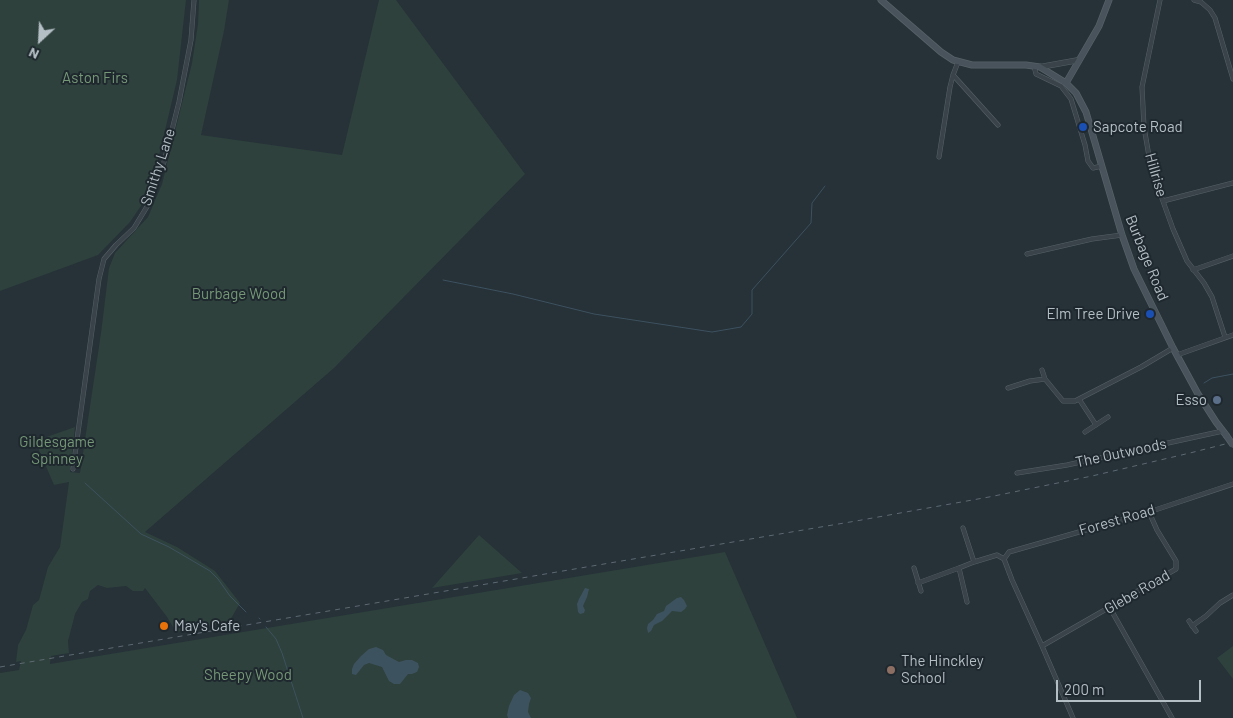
<!DOCTYPE html>
<html>
<head>
<meta charset="utf-8">
<style>
  body { margin:0 }
  #map { position:relative; width:1233px; height:718px; overflow:hidden; background:#263138; font-family:Barlow,sans-serif }
  canvas { display:block }
  .north { position:absolute; left:15px; top:15px; width:50px; height:50px; -webkit-text-stroke:4px #1e282e; paint-order:stroke; rotate:205deg; font-size:14px; font-weight:700; line-height:20px; text-align:center; color:#b4bec5 }
  .north::after { content:''; display:block; margin:auto; width:18px; height:22px; background:#b4bec5; clip-path:polygon(50% 0,100% 100%,50% 72%,0 100%) }
  .scale { position:absolute; left:1056px; top:680px; width:145px; height:22px; box-sizing:border-box; border:2px solid #b4bec5; border-top:0; padding-left:6px; font-size:15px; line-height:18px; white-space:nowrap; color:#b4bec5; -webkit-text-stroke:4px #1e282e; paint-order:stroke }
</style>
</head>
<body>
<div id="map">
<canvas width="1233" height="718"></canvas>
<div class="north">N</div>
<div class="scale">200 m</div>
</div>
<script>
const ctx = document.querySelector('canvas').getContext('2d');
ctx.lineJoin = 'round';
function fillPath(path, color) { ctx.fillStyle = color; ctx.fill(path, 'evenodd'); }
const toPath = rows => new Path2D(rows.map(r => 'M' + r).join(''));
function stroke(path, color, width, dash) { ctx.strokeStyle = color; ctx.lineWidth = width; ctx.lineCap = dash ? 'butt' : 'round'; ctx.setLineDash(dash || []); ctx.stroke(path); }
function drawText(font, color, halo, rows, align = 'center') {
  ctx.font = font + ' Barlow,sans-serif'; ctx.lineWidth = 4; ctx.setLineDash([]); ctx.textBaseline = 'middle'; ctx.strokeStyle = halo; ctx.fillStyle = color; for (const [text, x, y, turn = 0] of rows) {
    ctx.save(); ctx.translate(x, y); ctx.rotate((+turn || 0) * Math.PI / 180); ctx.textAlign = isNaN(turn) ? turn : align; if (halo) ctx.strokeText(text, 0, 0); ctx.fillText(text, 0, 0); ctx.restore();
  }
}
const green = toPath([
  [0,0,186,0,177,80,153,181,143,203,130,222,98,255,0,291],
  [199,0,229,0,224,31,201,135,342,155,379,0,396,0,525,174,334,368,145,532,177,547,215,571,240,603,229,622,176,632,167,617,145,588,143,591,133,591,126,586,107,588,98,585,90,591,88,599,82,602,75,614,73,622,68,641,69,653,51,656,50,664,725,552,797,718,0,718,0,673,19,670,21,661,16,662,18,645,26,630,33,605,39,600,48,567,60,547,69,482,54,485,35,441,75,427,70,472,80,473,101,333,109,268,115,253,148,217,162,184,192,63,198,24],
  [479,535,522,573,432,588],
  [1233,646,1233,679,1217,658]
]);
const water = toPath([
  [585,588,589,589,587,597,583,606,585,610,584,613,580,614,578,612,577,604,579,599],
  [681,597,684,600,687,606,685,609,681,612,672,611,662,621,654,625,651,631,648,633,647,628,648,624,653,620,657,614,664,611,666,606,677,598],
  [376,647,383,650,386,655,399,662,406,660,412,660,418,663,419,667,417,672,412,674,408,674,400,684,394,684,389,681,382,667,369,663,364,665,356,675,352,674,352,669,354,664,361,656,369,649],
  [520,690,528,693,531,698,529,704,528,712,531,718,508,718,507,715,509,706,514,695]
]);
const stream = toPath([
  [443,280,513,294,594,314,712,332,741,327,752,314,752,290,811,223,812,203,825,186],
  [1204,383,1212,378,1233,374],
  [85,483,141,534,169,547,210,571,218,579,230,596,246,612],
  [259,618,260,619],
  [266,627,276,639,282,653,303,718]
]);
const minor = toPath([
  [1160,0,1142,87,1144,127,1151,168,1173,229,1187,261,1204,283,1212,297,1225,337],
  [1194,0,1201,2,1210,10,1215,18,1233,79],
  [1034,66,1036,74,1061,86,1071,99,1085,145,1088,161,1093,168,1102,166],
  [953,75,998,125],
  [939,157,950,87,953,75,958,62],
  [1163,201,1233,183],
  [1027,254,1092,239,1122,235],
  [1193,270,1233,256],
  [1177,355,1233,335],
  [1042,370,1045,379,1063,401,1075,401,1141,367,1173,348],
  [1008,388,1030,381,1045,379],
  [1079,399,1096,425],
  [1085,432,1108,417],
  [73,469,99,279,104,259,116,245,134,228,148,205,164,162,179,102,191,40,194,0],
  [1017,473,1067,465,1223,431],
  [963,528,974,562],
  [1004,559,1009,552,1149,512,1233,484],
  [1004,559,1012,580,1042,646,1073,718],
  [914,568,921,591],
  [959,568,967,602],
  [918,583,959,568,974,562,997,555,1004,559],
  [1110,608,1172,718],
  [1189,621,1196,631],
  [1192,626,1206,616,1220,603,1233,595],
  [1042,646,1176,569,1176,561,1157,530,1149,512]
]);
const tertiary = toPath([
  [1040,67,1079,60]
]);
const secondary = toPath([
  [881,0,941,52,953,60,972,65,1026,65,1040,67,1066,83,1076,93,1086,112,1122,235,1134,269,1173,348,1198,394,1216,422,1226,435],
  [1066,83,1099,26,1109,0]
]);
const rail = toPath([
  [0,667,856,521,989,497,1092,476,1190,453,1233,442]
]);
const secondaryBridge = toPath([
  [1226,435,1233,445]
]);
const markers = [
  [1083,127,5,"#1a4fb4"],
  [1150,314,5,"#1a4fb4"],
  [1217,400,5,"#5c6f8a"],
  [164,626,5,"#e8710a"],
  [891,670,5,"#8d6e63"]
];
const parkNames = [
  ["Aston Firs",95,78],
  ["Burbage Wood",239,294],
  ["Gildesgame",57,442],
  ["Spinney",57,459],
  ["Sheepy Wood",248,675]
];
const poiNames = [
  ["Sapcote Road",1093,127],
  ["Elm Tree Drive",1140,314,"right"],
  ["Esso",1207,400,"right"],
  ["May's Cafe",174,626],
  ["The Hinckley",901,661],
  ["School",901,678]
];
const streetNames = [
  ["Smithy Lane",158,167,-72],
  ["Hillrise",1156,175,74],
  ["Burbage Road",1147,258,68],
  ["The Outwoods",1121,453,-12],
  ["Forest Road",1117,520,-16],
  ["Glebe Road",1137,592,-30]
];
fillPath(green, '#2e413c');
fillPath(water, '#3d525f');
stroke(stream, '#3d525f', 1);
stroke(minor, '#576167', 5);
stroke(tertiary, '#576167', 6);
stroke(secondary, '#576167', 7);
stroke(minor, '#394349', 4);
stroke(tertiary, '#394349', 5);
stroke(secondary, '#48535c', 5.5);
stroke(rail, '#5e6a72', 1, [5, 5]);
stroke(secondaryBridge, '#576167', 7, []);
stroke(secondaryBridge, '#48535c', 5.5);
for (const [x, y, r, color] of markers) { const dot = new Path2D(); dot.arc(x, y, r, 0, 2 * Math.PI); ctx.fillStyle = color; ctx.fill(dot); stroke(dot, '#1e282e', 2); }
drawText('15px', '#769877', '#1e282e', parkNames);
drawText('15px', '#b4bec5', '#1e282e', poiNames, 'left');
drawText('15px', '#b4bec5', '#1e282e', streetNames);
</script>
</body>
</html>
